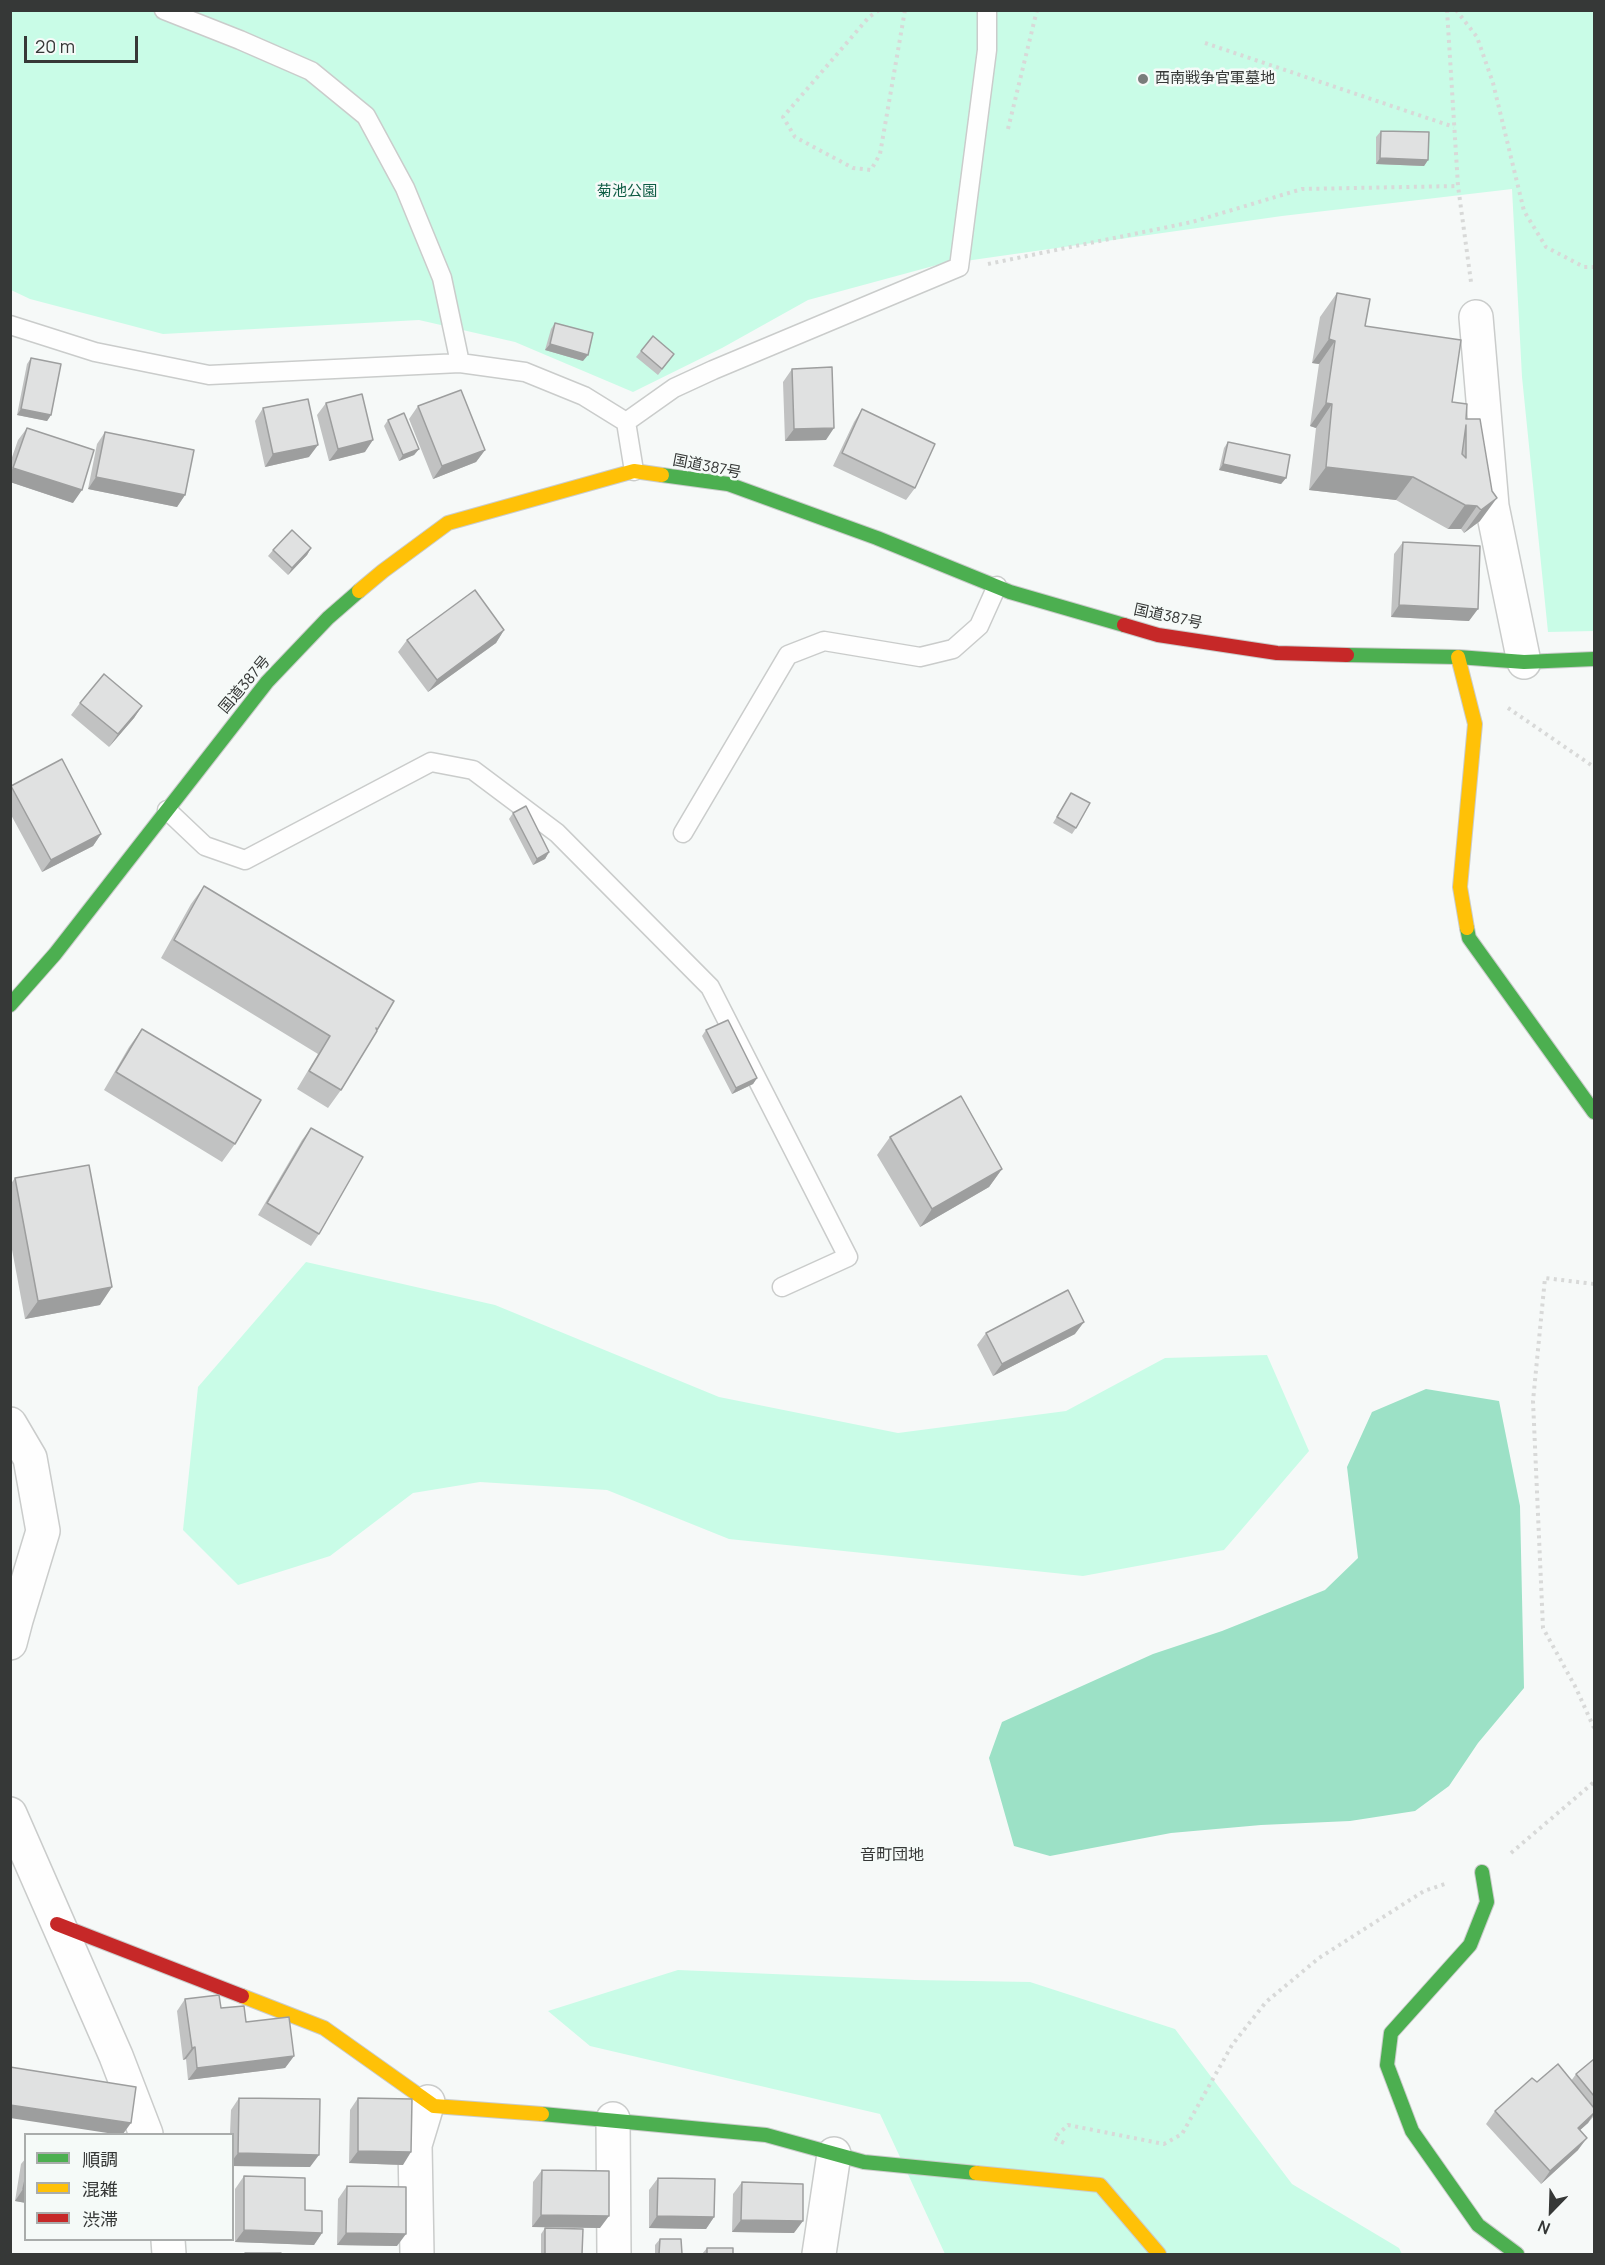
<!DOCTYPE html>
<html>
<head>
<meta charset="utf-8">
<style>
  body { margin:0 }
  #map { position:relative; width:1605px; height:2265px; overflow:hidden; background:#f6f9f8; font-family:Manrope,"Noto Sans JP",sans-serif }
  canvas { display:block }
  .frame { position:absolute; inset:0; border:12px solid #363837; pointer-events:none }
  .legend { position:absolute; left:24px; top:2133px; width:210px; height:108px; box-sizing:border-box; background:#f5faf8; border:2px solid #a9acab; margin:0; padding:8px 10px; list-style:none; font-size:18px; color:#363837 }
  .legend li { display:flex; align-items:center; gap:12px; height:30px }
  .legend b { width:30px; border:2px solid #a9acab }
  .north { position:absolute; left:1521px; top:2181px; width:60px; height:60px; -webkit-text-stroke:4px #f5faf8; paint-order:stroke; rotate:203deg; font-size:16px; font-weight:700; line-height:24px; text-align:center; color:#363837 }
  .north::after { content:''; display:block; margin:auto; width:21px; height:27px; background:#363837; clip-path:polygon(50% 0,100% 100%,50% 72%,0 100%) }
  .scale { position:absolute; left:24px; top:36px; width:114px; height:27px; box-sizing:border-box; border:3px solid #363837; border-top:0; padding-left:8px; font-size:18px; line-height:21px; white-space:nowrap; color:#363837; -webkit-text-stroke:4px #f5faf8; paint-order:stroke }
</style>
</head>
<body>
<div id="map">
<canvas width="1605" height="2265"></canvas>
<div class="frame"></div>
<ul class="legend">
<li><b style="height:8px;background:#4caf50"></b>順調</li>
<li><b style="height:8px;background:#ffc107"></b>混雑</li>
<li><b style="height:8px;background:#c62828"></b>渋滞</li>
</ul>
<div class="north">N</div>
<div class="scale">20 m</div>
</div>
<script>
const ctx = document.querySelector('canvas').getContext('2d');
ctx.lineJoin = 'round';
function fillPath(path, color) { ctx.fillStyle = color; ctx.fill(path, 'evenodd'); }
const toPath = rows => new Path2D(rows.map(r => 'M' + r).join(''));
function stroke(path, color, width, dash) { ctx.strokeStyle = color; ctx.lineWidth = width; ctx.lineCap = dash ? 'butt' : 'round'; ctx.setLineDash(dash || []); ctx.stroke(path); }
function drawText(font, color, halo, rows, align = 'center') {
  ctx.font = font + ' Manrope,"Noto Sans JP",sans-serif'; ctx.lineWidth = 5; ctx.setLineDash([]); ctx.textBaseline = 'middle'; ctx.strokeStyle = halo; ctx.fillStyle = color; for (const [text, x, y, turn = 0] of rows) {
    ctx.save(); ctx.translate(x, y); ctx.rotate((+turn || 0) * Math.PI / 180); ctx.textAlign = isNaN(turn) ? turn : align; if (halo) ctx.strokeText(text, 0, 0); ctx.fillText(text, 0, 0); ctx.restore();
  }
}
const green = toPath([
  [10,11,1594,11,1594,631,1548,632,1522,377,1512,189,1282,216,937,265,808,300,722,348,633,392,515,342,419,320,163,334,30,299,11,290],
  [306,1262,495,1305,719,1397,898,1433,1066,1411,1165,1358,1267,1355,1309,1451,1224,1550,1083,1576,729,1539,607,1490,480,1482,413,1493,330,1556,238,1585,183,1530,198,1387],
  [678,1970,915,1980,1030,1982,1175,2029,1292,2184,1399,2248,1402,2254,945,2254,880,2114,590,2046,548,2011]
]);
const water = toPath([
  [1426,1389,1499,1401,1520,1506,1524,1688,1478,1743,1449,1786,1415,1811,1350,1821,1261,1825,1171,1833,1050,1856,1014,1846,989,1758,1002,1722,1153,1654,1222,1631,1325,1590,1358,1558,1347,1467,1372,1412]
]);
const path = toPath([
  [879,10,869,17,783,117,795,137,853,168,871,170,880,154,905,10],
  [1447,10,1458,186,1471,282],
  [1456,10,1477,37,1493,83,1524,211,1546,247,1584,267,1594,267],
  [1205,43,1454,127],
  [1008,129,1037,10],
  [988,264,1192,222,1302,189,1458,186],
  [1508,708,1594,767],
  [1594,1284,1545,1278,1533,1401,1543,1628,1576,1688,1594,1728],
  [1511,1853,1594,1782],
  [1064,2143,1054,2138,1068,2125,1164,2144,1182,2134,1232,2045,1266,2002,1319,1958,1424,1891,1448,1883]
]);
const lane = toPath([
  [164,10,240,40,311,71,366,116,405,188,442,278,460,363],
  [10,325,95,352,209,375,460,363,525,372,584,396,626,422,634,471],
  [626,422,674,388,713,370,959,267,987,50,987,10],
  [167,810,205,846,245,860,431,762,473,770,557,833,710,987,848,1257,782,1287],
  [683,833,788,655,824,641,920,657,953,649,979,626,997,586]
]);
const street = toPath([
  [1476,317,1492,506,1524,662],
  [10,1424,30,1458,43,1531,16,1620,10,1643],
  [10,1814,116,2056,146,2134],
  [613,2119,614,2254],
  [168,2240,169,2254],
  [417,2254,415,2145,428,2102],
  [819,2254,834,2154]
]);
const fast = toPath([
  [662,475,728,484,877,538,1010,592,1124,625],
  [1347,655,1458,657,1524,662,1594,659],
  [1467,928,1469,938,1594,1112],
  [10,1005,55,954,267,682,328,618,359,591],
  [1482,1872,1487,1902,1470,1945,1391,2033,1387,2065,1412,2131,1478,2225,1517,2254],
  [542,2114,766,2135,864,2162,976,2173]
]);
const slow = toPath([
  [359,591,383,571,448,523,634,471,662,475],
  [1458,657,1475,724,1460,887,1467,928],
  [242,1996,324,2028,434,2106,542,2114],
  [976,2173,1100,2185,1159,2254]
]);
const jam = toPath([
  [1124,625,1158,635,1277,653,1347,655],
  [57,1924,242,1996]
]);
const wall = toPath([
  [1381,131,1428,160,1424,166,1376,164,1376,137],
  [1337,293,1365,326,1452,402,1466,419,1480,419,1480,521,1464,533,1461,529,1448,529,1396,500,1309,490,1316,428,1310,426,1319,364,1312,363,1320,317],
  [555,323,583,361,545,350,551,329],
  [641,351,674,354,658,375,636,357],
  [31,358,51,415,47,421,17,415,27,364],
  [792,369,826,440,785,441,783,382],
  [326,403,365,452,329,461,317,415],
  [418,406,485,450,476,462,433,479,409,419],
  [263,408,309,457,265,467,255,421],
  [862,409,915,488,906,500,833,466,854,422],
  [388,420,419,449,414,455,399,461,384,426],
  [27,428,73,503,10,482,10,463,18,440],
  [105,432,185,495,177,507,88,489,97,444],
  [1228,442,1286,478,1281,484,1219,470,1224,448],
  [1403,542,1469,621,1391,617,1394,554],
  [311,548,307,555,288,575,268,556,273,550],
  [504,630,496,643,428,692,398,652,407,640],
  [80,703,142,706,134,718,109,747,71,715],
  [11,786,101,834,93,846,42,872,10,813],
  [1071,793,1076,828,1072,834,1053,823],
  [513,813,549,852,545,859,533,865,509,819],
  [204,886,394,1001,341,1090,328,1108,297,1089,318,1054,161,958,191,904],
  [142,1029,235,1144,222,1162,104,1090,129,1047],
  [706,1030,757,1078,753,1084,732,1094,702,1036],
  [311,1128,319,1234,311,1246,258,1215,302,1140],
  [890,1137,1002,1169,989,1187,920,1227,877,1155],
  [15,1178,100,1305,25,1319,10,1239,10,1185],
  [986,1333,1075,1334,993,1376,977,1345],
  [185,1999,221,2008,246,2022,294,2056,285,2068,188,2080,186,2059,183,2060,177,2011],
  [1594,2059,1594,2119,1593,2117,1588,2123,1580,2130,1578,2150,1541,2184,1486,2124,1495,2111,1537,2082,1571,2081,1576,2074],
  [239,2098,310,2167,232,2166,232,2134,230,2134,231,2110],
  [358,2098,403,2165,349,2163,350,2110],
  [26,2158,26,2203,15,2201,21,2164],
  [542,2170,600,2228,532,2227,533,2182],
  [244,2176,305,2210,322,2233,314,2245,235,2242,235,2189],
  [658,2178,714,2217,706,2229,649,2228,649,2190],
  [742,2182,794,2233,732,2232,733,2194],
  [347,2186,397,2246,337,2245,338,2199],
  [545,2228,582,2254,541,2254,541,2234],
  [660,2239,682,2254,655,2254,655,2245],
  [707,2248,733,2254,702,2254]
]);
const shadedWall = toPath([
  [1380,158,1428,160,1424,166,1376,164],
  [1329,339,1335,341,1319,364,1312,363],
  [550,344,588,355,583,361,545,350],
  [1326,403,1332,404,1316,428,1310,426],
  [21,409,51,415,47,421,17,415],
  [834,428,826,440,785,441,794,429],
  [373,440,365,452,329,461,338,449],
  [318,445,309,457,265,467,273,454],
  [419,449,414,455,399,461,403,455],
  [485,450,476,462,433,479,442,466],
  [1223,464,1286,478,1281,484,1219,470],
  [1326,467,1413,477,1396,500,1309,490],
  [13,468,82,490,73,503,10,482,10,473],
  [96,477,185,495,177,507,88,489],
  [1497,498,1480,521,1464,533,1481,510],
  [1465,505,1477,506,1461,529,1448,529],
  [311,548,307,555,288,575,292,568],
  [1399,605,1478,609,1469,621,1391,617],
  [504,630,496,643,428,692,437,680],
  [142,706,134,718,109,747,118,734],
  [101,834,93,846,42,872,51,860],
  [549,852,545,859,533,865,537,859],
  [757,1078,753,1084,732,1094,736,1088],
  [1002,1169,989,1187,920,1227,932,1209],
  [112,1287,100,1305,25,1319,38,1301],
  [1084,1322,1075,1334,993,1376,1002,1364],
  [195,2047,186,2059,183,2060,192,2048],
  [294,2056,285,2068,188,2080,197,2068],
  [10,2105,131,2123,123,2134,114,2134,10,2118],
  [1594,2113,1588,2123,1569,2140,1578,2128],
  [1587,2138,1578,2150,1541,2184,1550,2171],
  [358,2151,411,2152,403,2165,349,2163],
  [238,2153,319,2155,310,2167,232,2166,232,2161],
  [23,2189,26,2190,26,2203,15,2201],
  [541,2215,609,2216,600,2228,532,2227],
  [657,2216,714,2217,706,2229,649,2228],
  [741,2220,803,2221,794,2233,732,2232],
  [244,2230,322,2233,314,2245,235,2242],
  [346,2233,406,2234,397,2246,337,2245]
]);
const building = toPath([
  [1381,131,1429,132,1428,160,1380,158,1381,131],
  [1337,293,1370,299,1365,326,1461,340,1452,402,1467,404,1466,419,1480,419,1492,491,1497,498,1481,510,1477,506,1465,505,1413,477,1326,467,1332,404,1326,403,1335,341,1329,339,1337,293],
  [1466,425,1466,458,1462,454,1466,425],
  [555,323,593,333,588,355,550,344,555,323],
  [653,336,674,354,662,369,641,351,653,336],
  [31,358,61,364,51,415,21,409,31,358],
  [832,367,834,428,794,429,792,369,832,367],
  [461,390,485,450,442,466,418,406,461,390],
  [362,394,373,440,338,449,326,403,362,394],
  [308,399,318,445,273,454,263,408,308,399],
  [862,409,935,444,915,488,842,453,862,409],
  [404,413,419,449,403,455,388,420,404,413],
  [27,428,94,450,82,490,13,468,27,428],
  [105,432,194,450,185,495,96,477,105,432],
  [1228,442,1290,455,1286,478,1223,464,1228,442],
  [292,530,311,548,292,568,273,550,292,530],
  [1403,542,1480,546,1478,609,1399,605,1403,542],
  [475,590,504,630,437,680,407,640,475,590],
  [104,674,142,706,118,734,80,703,104,674],
  [62,759,101,834,51,860,11,786,62,759],
  [1071,793,1090,803,1076,828,1057,817,1071,793],
  [526,806,549,852,537,859,513,813,526,806],
  [204,886,394,1001,377,1030,376,1028,377,1031,341,1090,309,1071,330,1036,174,940,204,886],
  [728,1020,757,1078,736,1088,706,1030,728,1020],
  [142,1029,261,1100,235,1144,116,1072,142,1029],
  [961,1096,1002,1169,932,1209,890,1137,961,1096],
  [311,1128,363,1157,319,1234,267,1203,311,1128],
  [89,1165,112,1287,38,1301,15,1178,89,1165],
  [1068,1290,1084,1322,1002,1364,986,1333,1068,1290],
  [219,1995,221,2008,244,2006,246,2022,289,2017,294,2056,197,2068,195,2047,192,2048,185,1999,219,1995],
  [1594,2059,1594,2096,1576,2074,1594,2059],
  [1558,2064,1594,2108,1594,2113,1578,2128,1587,2138,1550,2171,1495,2111,1532,2078,1537,2082,1558,2064],
  [10,2067,136,2087,131,2123,10,2105,10,2067],
  [239,2098,320,2099,319,2155,238,2153,239,2098],
  [358,2098,412,2099,411,2152,358,2151,358,2098],
  [542,2170,609,2171,609,2216,541,2215,542,2170],
  [26,2176,26,2190,23,2189,26,2176],
  [244,2176,305,2178,305,2210,322,2211,322,2233,244,2230,244,2176],
  [658,2178,715,2179,714,2217,657,2216,658,2178],
  [742,2182,803,2184,803,2221,741,2220,742,2182],
  [347,2186,406,2187,406,2234,346,2233,347,2186],
  [545,2228,583,2229,582,2254,545,2254,545,2228],
  [660,2239,681,2239,682,2254,659,2254,660,2239],
  [707,2248,733,2248,733,2254,707,2254,707,2248],
  [245,2253,281,2253,281,2254,245,2254,245,2253]
]);
const markers = [
  [1143,79,6,"#797c7b"]
];
const poiNames = [
  ["西南戦争官軍墓地",1155,79]
];
const parkNames = [
  ["菊池公園",627,192]
];
const streetNames = [
  ["国道387号",707,467,11],
  ["国道387号",1168,617,12],
  ["国道387号",245,685,-50]
];
const neighbourhoodNames = [
  ["音町団地",892,1856]
];
fillPath(green, '#c9fce7');
fillPath(water, '#9ce1c6');
stroke(lane, '#cacccb', 21);
stroke(street, '#cacccb', 36);
stroke(fast, '#cacccb', 16);
stroke(slow, '#cacccb', 16);
stroke(jam, '#cacccb', 16);
stroke(path, '#d8d9d8', 4, [3, 4.5]);
stroke(lane, '#fefefe', 18);
stroke(street, '#fefefe', 33);
stroke(fast, '#4caf50', 14);
stroke(slow, '#ffc107', 14);
stroke(jam, '#c62828', 14);
fillPath(wall, '#c1c2c2');
fillPath(shadedWall, '#9d9e9e');
fillPath(building, '#e0e1e1');
stroke(building, '#9d9e9e', 1.5);
for (const [x, y, r, color] of markers) { const dot = new Path2D(); dot.arc(x, y, r, 0, 2 * Math.PI); ctx.fillStyle = color; ctx.fill(dot); stroke(dot, '#f5faf8', 2); }
drawText('15px', '#363837', '#f5faf8', poiNames, 'left');
drawText('15px', '#0e5c44', '#f5faf8', parkNames);
drawText('15px', '#363837', '#f5faf8', streetNames);
drawText('16px', '#363837', '#f5faf8', neighbourhoodNames);
</script>
</body>
</html>
